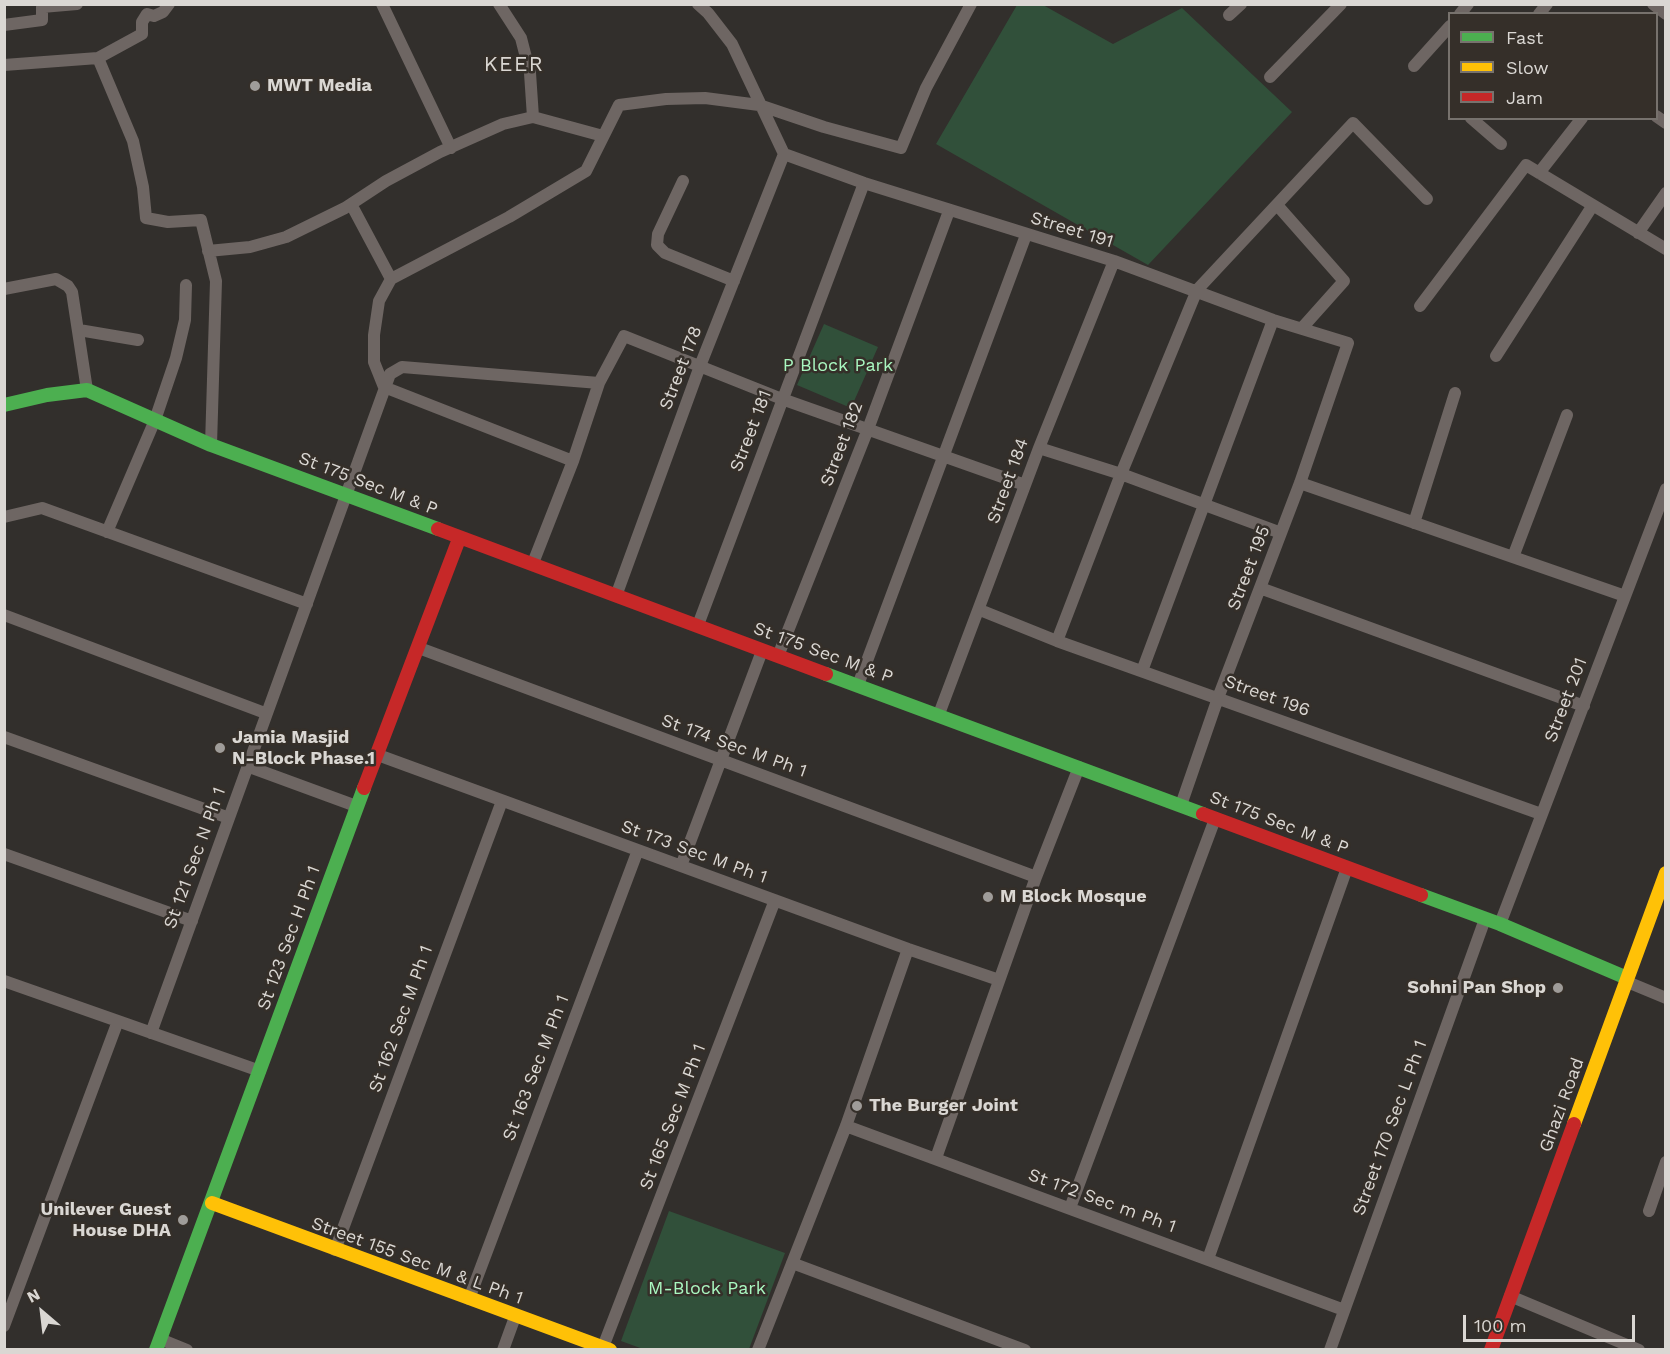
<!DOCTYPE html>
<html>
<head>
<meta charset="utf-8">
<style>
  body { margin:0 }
  #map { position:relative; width:1670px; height:1354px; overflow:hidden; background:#322f2c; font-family:"Work Sans",sans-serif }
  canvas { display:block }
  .frame { position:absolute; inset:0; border:6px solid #dad7d3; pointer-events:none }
  .legend { position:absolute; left:1448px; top:12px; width:210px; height:108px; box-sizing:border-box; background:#352f29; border:2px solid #77726d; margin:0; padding:8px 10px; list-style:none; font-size:18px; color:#dad7d3 }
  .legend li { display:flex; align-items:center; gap:12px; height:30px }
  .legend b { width:30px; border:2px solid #77726d }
  .north { position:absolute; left:12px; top:1282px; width:60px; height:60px; -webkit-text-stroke:4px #352f29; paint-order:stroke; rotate:332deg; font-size:16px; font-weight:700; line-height:24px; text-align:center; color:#dad7d3 }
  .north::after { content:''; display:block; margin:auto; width:21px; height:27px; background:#dad7d3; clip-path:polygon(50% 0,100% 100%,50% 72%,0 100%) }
  .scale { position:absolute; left:1463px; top:1315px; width:172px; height:27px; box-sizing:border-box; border:3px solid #dad7d3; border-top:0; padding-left:8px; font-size:18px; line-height:21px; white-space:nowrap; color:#dad7d3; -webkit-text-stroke:4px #352f29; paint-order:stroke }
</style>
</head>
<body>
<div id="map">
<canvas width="1670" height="1354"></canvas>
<div class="frame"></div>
<ul class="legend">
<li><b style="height:8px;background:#4caf50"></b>Fast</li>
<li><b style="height:8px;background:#ffc107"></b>Slow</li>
<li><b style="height:8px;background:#c62828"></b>Jam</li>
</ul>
<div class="north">N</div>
<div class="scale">100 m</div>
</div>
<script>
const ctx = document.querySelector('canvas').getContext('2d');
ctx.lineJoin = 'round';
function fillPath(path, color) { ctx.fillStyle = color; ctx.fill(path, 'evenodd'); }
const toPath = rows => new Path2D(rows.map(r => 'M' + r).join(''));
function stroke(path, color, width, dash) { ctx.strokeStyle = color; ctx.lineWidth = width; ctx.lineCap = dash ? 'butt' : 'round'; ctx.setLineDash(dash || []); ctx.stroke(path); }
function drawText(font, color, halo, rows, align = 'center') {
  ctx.font = font + ' "Work Sans",sans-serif'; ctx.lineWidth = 5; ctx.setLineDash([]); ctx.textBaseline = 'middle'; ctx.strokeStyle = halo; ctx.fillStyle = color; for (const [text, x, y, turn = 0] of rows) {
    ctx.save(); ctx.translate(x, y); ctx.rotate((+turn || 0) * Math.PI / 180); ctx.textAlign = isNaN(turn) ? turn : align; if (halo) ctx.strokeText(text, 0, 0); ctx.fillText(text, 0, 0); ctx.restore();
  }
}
const green = toPath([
  [1017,5,1043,5,1113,44,1182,8,1292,112,1148,265,936,144],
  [824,324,878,347,851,408,797,385],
  [669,1211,785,1253,749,1349,643,1349,621,1341]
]);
const street = toPath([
  [382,4,451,148],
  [499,4,521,38,530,73,533,117],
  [698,4,708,13,732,44,784,154],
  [1653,4,1666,14],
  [1460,14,1468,4],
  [1539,14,1547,4],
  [1229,15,1241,4],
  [4,25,42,20,42,7,77,4],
  [98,58,142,34,142,22,147,14,154,16,163,12,169,4],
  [4,65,98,58,133,141,143,187,146,218,168,222,201,220,216,281,211,445],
  [1414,66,1450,26],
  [1270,77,1341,4],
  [1656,116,1666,123],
  [1471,118,1501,144],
  [784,154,864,183,1114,261,1273,320,1348,343,1300,483,1218,698,1181,805],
  [1539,173,1582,118],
  [683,181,658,234,657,245,665,253,734,281],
  [351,204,391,279],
  [1277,205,1344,281,1302,328],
  [1638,233,1666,193],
  [208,251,250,247,286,237,345,208,386,181,440,152,503,124,533,117,603,136],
  [4,289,56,279,68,286,72,292,87,390],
  [1420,306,1526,165,1666,249],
  [79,330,138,340],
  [1496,356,1593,205],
  [1039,448,1121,474,1281,533],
  [573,461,384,387,374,362,374,335,379,301,391,279,509,217,586,171,619,105,666,99,705,98,759,105,824,127,901,148,926,88,971,4],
  [1300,483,1625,596],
  [4,517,42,508,307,604],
  [1414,523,1455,393],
  [107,532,155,420,176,358,185,320,186,285],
  [1513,557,1567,415],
  [533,563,573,461,599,383,624,336,782,399,1025,485],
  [1260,588,1584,706],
  [616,596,700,366,784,154],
  [980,610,1057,641,1541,814],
  [4,615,265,713],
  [698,625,864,183],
  [1057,641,1121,474,1197,290,1353,123,1427,199],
  [419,648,1036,877],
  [778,656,868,429,949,211],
  [1142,671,1273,320],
  [858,685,1026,235],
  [939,714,1039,448,1114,261],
  [4,737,229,818],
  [378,755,908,949,999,980],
  [247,766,356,806],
  [4,854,192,921],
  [681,866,762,651],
  [1500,924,1666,489],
  [4,981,260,1071],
  [1625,981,1666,998],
  [151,1033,390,374,402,367,599,383],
  [846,1126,1344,1310],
  [936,1158,1036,877,1079,767],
  [1070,1208,1215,819],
  [1649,1211,1666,1162],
  [335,1250,502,801],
  [1208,1259,1347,868],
  [792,1263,1025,1350],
  [1510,1296,1639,1350],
  [469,1299,638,850],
  [4,1326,118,1021],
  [160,1339,187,1350],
  [603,1347,775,900],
  [503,1350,515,1317],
  [758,1350,846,1126,908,949],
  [1330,1350,1485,919]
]);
const fast = toPath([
  [4,405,47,395,87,390,211,445,438,529],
  [826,674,1203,814],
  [1421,895,1500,924,1627,978],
  [156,1350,364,788]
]);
const slow = toPath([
  [1574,1124,1666,873],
  [212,1203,610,1350]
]);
const jam = toPath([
  [438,529,826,674],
  [364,788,459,539],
  [1203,814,1421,895],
  [1491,1350,1574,1124]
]);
const markers = [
  [255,86,6,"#9f9c99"],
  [220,748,6,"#9f9c99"],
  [988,897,6,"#9f9c99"],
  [1558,988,6,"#9f9c99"],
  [857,1106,6,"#9f9c99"],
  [183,1220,6,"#9f9c99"]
];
const poiNames = [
  ["MWT Media",267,86],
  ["Jamia Masjid",232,738],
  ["N-Block Phase.1",232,759],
  ["M Block Mosque",1000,897],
  ["Sohni Pan Shop",1546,988,"right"],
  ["The Burger Joint",869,1106],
  ["Unilever Guest",171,1210,"right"],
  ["House DHA",171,1231,"right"]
];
const streetNames = [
  ["Street 191",1072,230,17],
  ["Street 178",681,368,-69],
  ["Street 181",751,431,-69],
  ["Street 182",842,444,-69],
  ["Street 184",1008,481,-70],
  ["St 175 Sec M & P",368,484,21],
  ["Street 195",1249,568,-69],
  ["St 175 Sec M & P",823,653,20],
  ["Street 196",1267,696,20],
  ["Street 201",1566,700,-69],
  ["St 174 Sec M Ph 1",734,746,20],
  ["St 175 Sec M & P",1279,823,21],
  ["St 173 Sec M Ph 1",694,852,20],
  ["St 121 Sec N Ph 1",195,858,-70],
  ["St 123 Sec H Ph 1",289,938,-70],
  ["St 162 Sec M Ph 1",401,1019,-70],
  ["St 163 Sec M Ph 1",536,1068,-69],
  ["Ghazi Road",1562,1105,-70],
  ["St 165 Sec M Ph 1",673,1117,-69],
  ["Street 170 Sec L Ph 1",1390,1128,-70],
  ["St 172 Sec m Ph 1",1102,1201,20],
  ["Street 155 Sec M & L Ph 1",417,1261,20]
];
const parkNames = [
  ["P Block Park",838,366],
  ["M-Block Park",707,1289]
];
const quarterNames = [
  ["KEER",514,65]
];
fillPath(green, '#31503a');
stroke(street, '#6e6663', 12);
stroke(fast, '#4caf50', 14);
stroke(slow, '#ffc107', 14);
stroke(jam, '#c62828', 14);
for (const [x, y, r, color] of markers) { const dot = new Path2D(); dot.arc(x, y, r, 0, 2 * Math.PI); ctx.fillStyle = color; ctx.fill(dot); stroke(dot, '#352f29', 2); }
drawText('bold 18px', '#dad7d3', '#352f29', poiNames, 'left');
drawText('18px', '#dad7d3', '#352f29', streetNames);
drawText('18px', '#a9f7c0', '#352f29', parkNames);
ctx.letterSpacing = '1.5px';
drawText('21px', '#dad7d3', '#352f29', quarterNames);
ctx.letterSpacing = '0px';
</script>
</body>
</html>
